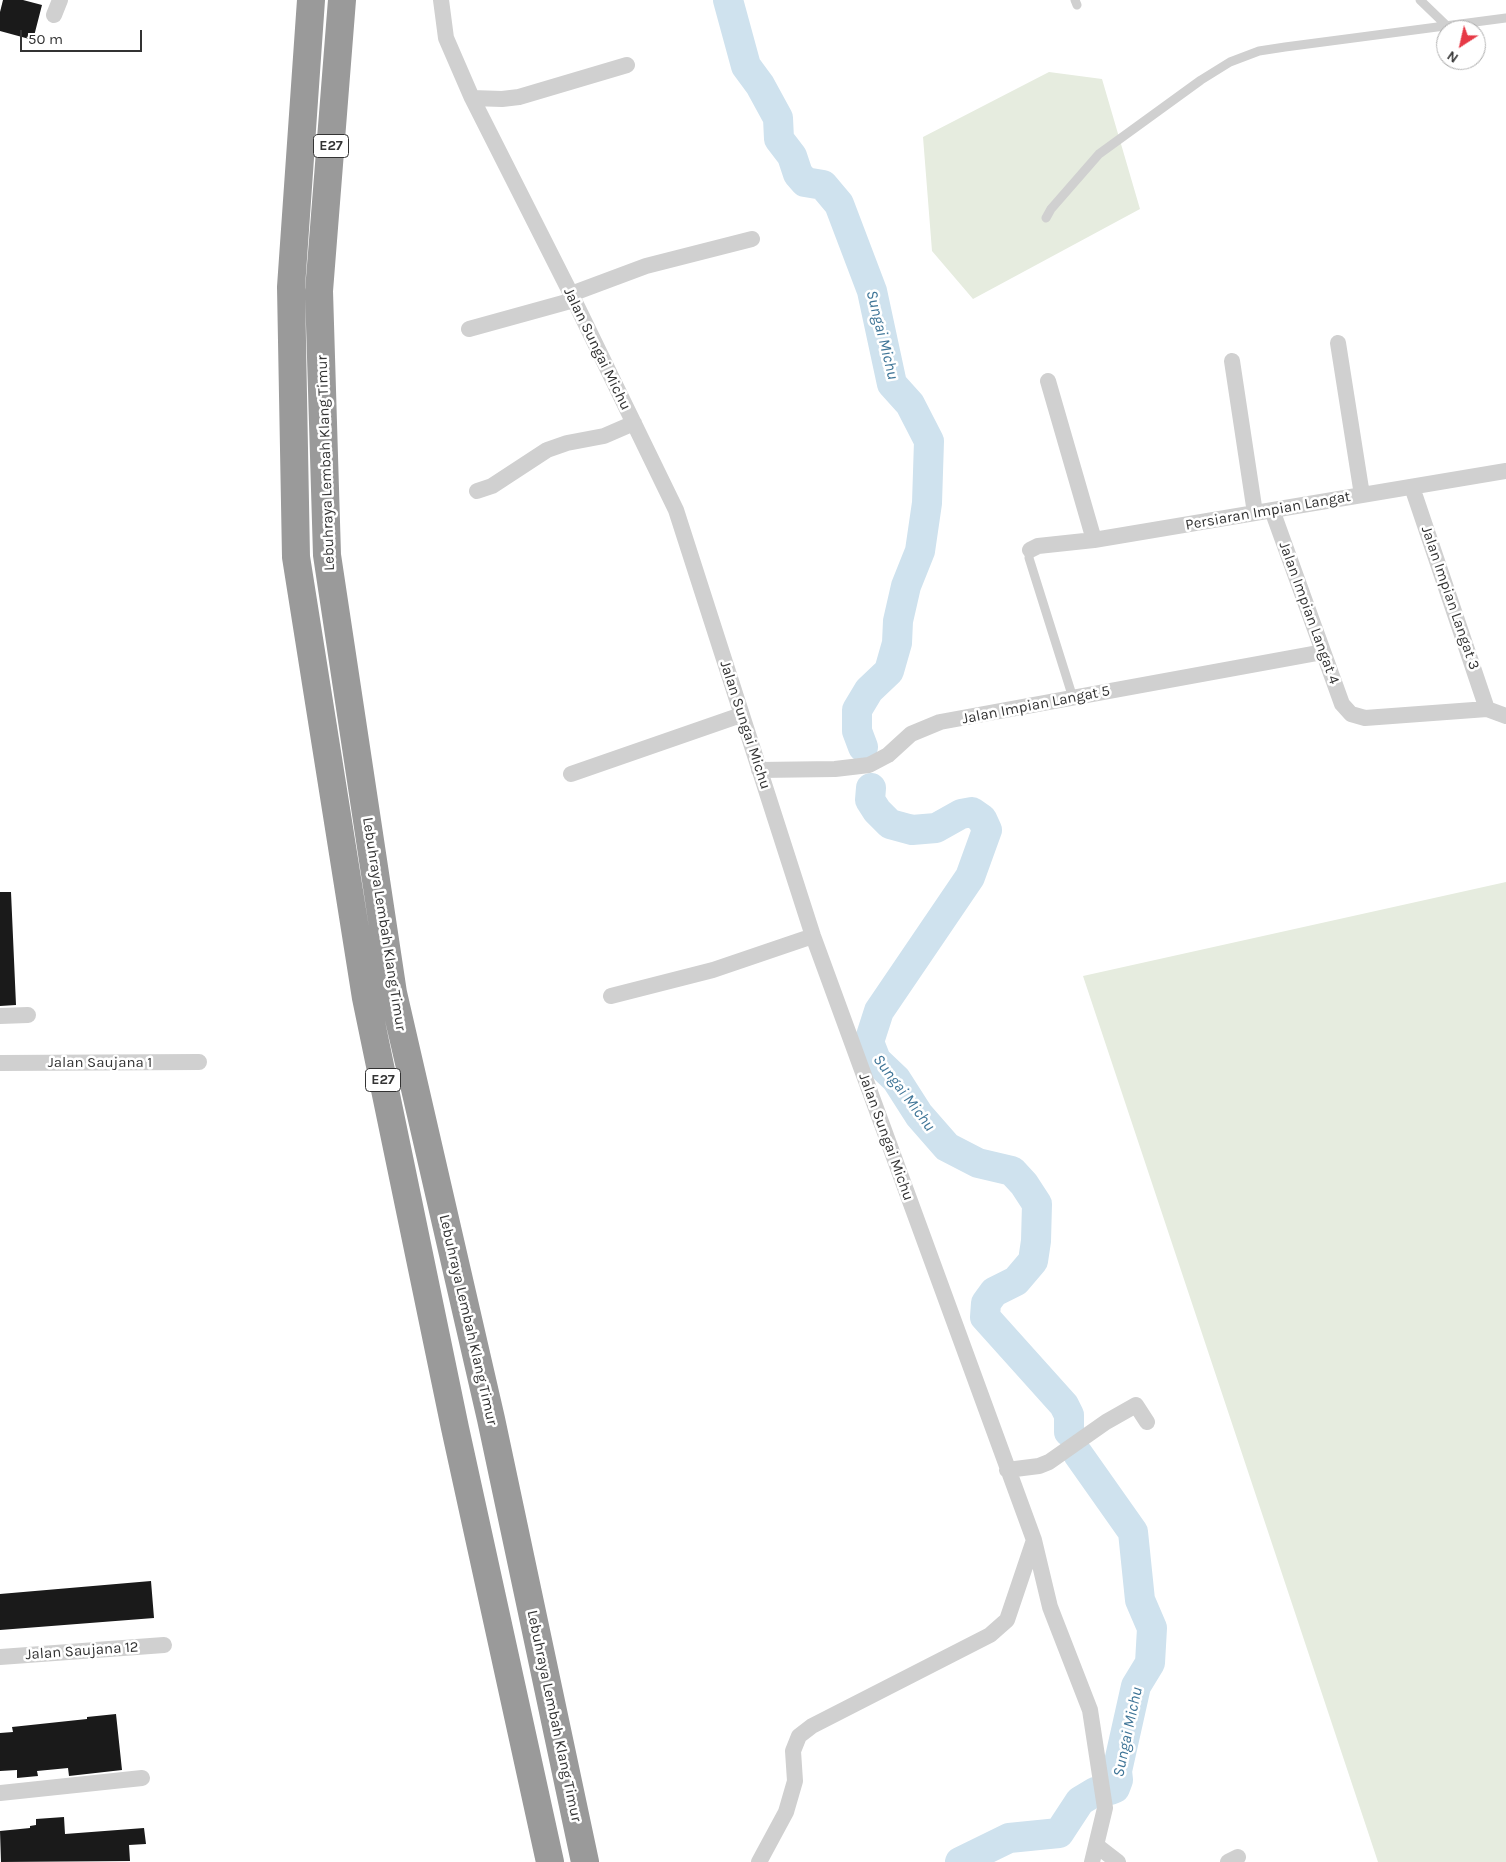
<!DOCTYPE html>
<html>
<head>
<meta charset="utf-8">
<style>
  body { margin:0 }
  #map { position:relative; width:1506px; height:1862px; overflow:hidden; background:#fff; font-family:Karla,sans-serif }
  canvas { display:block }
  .north { position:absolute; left:1436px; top:20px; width:50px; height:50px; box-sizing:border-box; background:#fff; border:1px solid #adadad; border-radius:50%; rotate:215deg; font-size:14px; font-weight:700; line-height:20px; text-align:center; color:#333 }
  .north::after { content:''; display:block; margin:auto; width:18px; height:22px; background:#e63946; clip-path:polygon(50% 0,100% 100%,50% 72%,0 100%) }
  .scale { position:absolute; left:20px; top:30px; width:122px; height:22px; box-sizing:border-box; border:2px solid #333; border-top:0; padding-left:6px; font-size:15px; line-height:18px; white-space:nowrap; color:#333; -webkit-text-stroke:4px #fff; paint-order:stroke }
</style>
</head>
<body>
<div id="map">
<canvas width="1506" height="1862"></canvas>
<div class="north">N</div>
<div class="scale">50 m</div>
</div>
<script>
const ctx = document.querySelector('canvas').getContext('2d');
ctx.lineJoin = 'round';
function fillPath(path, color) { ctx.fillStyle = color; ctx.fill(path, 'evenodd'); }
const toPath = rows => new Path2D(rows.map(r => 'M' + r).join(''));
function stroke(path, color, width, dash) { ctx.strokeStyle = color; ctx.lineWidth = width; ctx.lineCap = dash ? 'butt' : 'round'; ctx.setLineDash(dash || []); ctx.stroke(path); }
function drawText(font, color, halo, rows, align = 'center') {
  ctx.font = font + ' Karla,sans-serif'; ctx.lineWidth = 5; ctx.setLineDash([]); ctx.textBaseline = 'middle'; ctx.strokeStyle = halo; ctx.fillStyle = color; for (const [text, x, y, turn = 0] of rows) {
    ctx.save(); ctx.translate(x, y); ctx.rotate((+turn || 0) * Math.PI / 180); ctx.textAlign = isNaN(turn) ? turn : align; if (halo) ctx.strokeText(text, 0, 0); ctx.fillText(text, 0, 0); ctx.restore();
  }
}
const green = toPath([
  [1049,72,1102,79,1140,209,973,299,932,251,923,137],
  [1506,882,1506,1862,1378,1862,1083,976]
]);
const river = toPath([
  [728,0,746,66,760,85,778,118,779,139,792,156,798,174,805,182,823,185,839,204,872,291,892,384,910,404,929,441,927,503,920,551,906,586,898,621,897,643,889,671,869,690,857,710,857,731,863,747],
  [871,788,870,800,877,811,890,824,912,830,936,828,961,814,972,812,982,819,987,830,970,877,879,1011,869,1042,876,1060,896,1079,919,1115,947,1147,978,1163,1012,1171,1024,1184,1037,1204,1036,1241,1033,1261,1016,1281,994,1292,986,1303,985,1317,1064,1405,1069,1415,1069,1432],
  [1078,1454,1133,1532,1140,1600,1152,1628,1150,1663,1136,1686,1117,1771,1118,1780,1115,1788,1110,1790],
  [960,1862,1009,1838,1059,1833,1080,1801,1095,1792]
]);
const building = toPath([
  [3,0,23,0,42,5,33,40,0,31,0,12],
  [0,892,11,892,16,1005,0,1006],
  [151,1581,154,1618,0,1630,0,1594],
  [116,1714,122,1770,69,1776,68,1768,37,1771,38,1776,17,1778,17,1770,0,1771,0,1733,13,1732,12,1727,87,1719,87,1717],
  [64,1817,65,1834,144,1828,146,1844,129,1845,130,1861,1,1862,0,1831,30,1828,30,1826,36,1825,36,1819]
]);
const service = toPath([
  [1075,0,1077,5],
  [1420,0,1448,27],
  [1046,218,1051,209,1099,154,1201,80,1230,62,1259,51,1285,47,1506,18],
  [1030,550,1029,558,1073,698]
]);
const minor = toPath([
  [441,0,446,38,472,98,574,300,676,510,813,936,1034,1540,1050,1607,1090,1710,1105,1808,1092,1862],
  [54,15,60,0],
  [472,98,502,99,519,97,627,65],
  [571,294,646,266,752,239],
  [469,329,574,300],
  [1338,343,1362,495],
  [1232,361,1255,513],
  [1048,381,1094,540],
  [1412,487,1487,709],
  [477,491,492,486,547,450,567,443,604,436,634,423],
  [1272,510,1342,704,1351,714,1365,718,1487,709,1506,716],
  [1030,550,1038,546,1094,540,1506,471],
  [759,770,835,769,869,765,888,755,911,734,940,722,1323,652],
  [571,774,741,715],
  [611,996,713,970,813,936],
  [0,1016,28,1015],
  [0,1063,199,1062],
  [1007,1470,1039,1466,1049,1462,1106,1422,1136,1405,1147,1422],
  [0,1657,164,1645],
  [0,1793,142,1778],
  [1096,1845,1118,1862],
  [759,1862,786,1812,795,1781,793,1751,799,1736,812,1726,990,1635,1007,1620,1034,1540],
  [1228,1862,1238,1857]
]);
const motorway = toPath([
  [311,0,291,287,296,557,366,998,455,1428,550,1862],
  [342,0,319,291,327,555,393,993,491,1419,585,1862]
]);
const shields = [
  [331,146,35],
  [383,1080,35]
];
const shieldNames = [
  ["E27",331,146],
  ["E27",383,1080]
];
const streetNames = [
  ["Jalan Sungai Michu",597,349,64],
  ["Lebuhraya Lembah Klang Timur",326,463,-92],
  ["Persiaran Impian Langat",1268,511,-10],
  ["Jalan Impian Langat 3",1450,598,71],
  ["Jalan Impian Langat 4",1309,613,70],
  ["Jalan Impian Langat 5",1036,705,-11],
  ["Jalan Sungai Michu",745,725,72],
  ["Lebuhraya Lembah Klang Timur",384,924,81],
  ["Jalan Saujana 1",100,1063],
  ["Jalan Sungai Michu",886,1137,70],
  ["Lebuhraya Lembah Klang Timur",468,1320,77],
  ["Jalan Saujana 12",82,1651,-4],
  ["Lebuhraya Lembah Klang Timur",554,1716,78]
];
const waterNames = [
  ["Sungai Michu",882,335,76],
  ["Sungai Michu",904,1093,53],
  ["Sungai Michu",1128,1732,-78]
];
fillPath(green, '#e6ecdf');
stroke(river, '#cfe2ee', 30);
fillPath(building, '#1a1a1a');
stroke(service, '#d0d0d0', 9);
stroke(minor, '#d0d0d0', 16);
stroke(motorway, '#9a9a9a', 28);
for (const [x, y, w] of shields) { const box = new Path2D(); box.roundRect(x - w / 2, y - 11.5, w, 23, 4); ctx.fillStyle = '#fff'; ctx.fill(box); stroke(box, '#333', 1); }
drawText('bold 14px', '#333', null, shieldNames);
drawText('15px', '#333', '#fff', streetNames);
drawText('italic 16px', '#3f7597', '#fff', waterNames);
</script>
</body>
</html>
